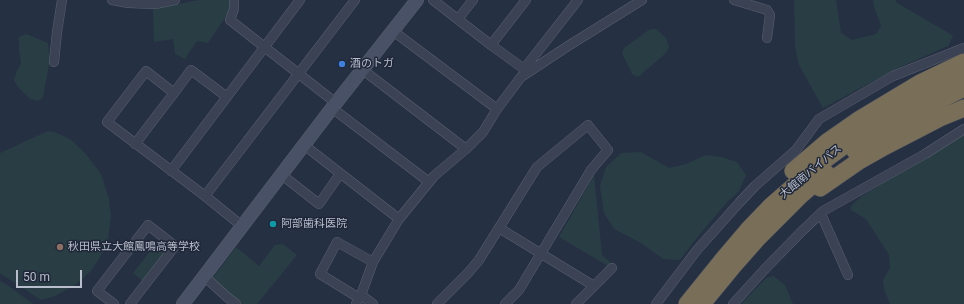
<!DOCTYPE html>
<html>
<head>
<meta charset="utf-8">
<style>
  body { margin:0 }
  #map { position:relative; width:964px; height:304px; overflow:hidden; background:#263043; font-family:Roboto,sans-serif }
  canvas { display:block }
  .scale { position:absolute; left:16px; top:270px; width:66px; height:18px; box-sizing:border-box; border:2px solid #b8becc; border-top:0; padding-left:5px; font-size:12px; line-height:14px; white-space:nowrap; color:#b8becc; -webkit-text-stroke:3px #1f2738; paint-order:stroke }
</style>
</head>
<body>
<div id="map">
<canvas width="964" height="304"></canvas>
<div class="scale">50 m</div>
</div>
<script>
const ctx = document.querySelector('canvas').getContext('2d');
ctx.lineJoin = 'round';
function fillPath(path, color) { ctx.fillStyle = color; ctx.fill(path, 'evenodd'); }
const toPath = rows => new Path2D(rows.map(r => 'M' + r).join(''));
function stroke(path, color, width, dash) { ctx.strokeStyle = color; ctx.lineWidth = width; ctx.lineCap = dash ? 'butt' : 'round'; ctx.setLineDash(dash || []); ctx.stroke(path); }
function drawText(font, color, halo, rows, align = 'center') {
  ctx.font = font + ' Roboto,"Noto Sans JP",sans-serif'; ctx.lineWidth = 3; ctx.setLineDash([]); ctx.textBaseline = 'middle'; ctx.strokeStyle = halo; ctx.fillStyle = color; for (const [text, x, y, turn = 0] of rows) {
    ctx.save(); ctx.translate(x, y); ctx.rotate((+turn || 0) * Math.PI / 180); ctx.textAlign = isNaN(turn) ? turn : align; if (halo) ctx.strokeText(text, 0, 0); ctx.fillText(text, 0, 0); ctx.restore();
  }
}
const green = toPath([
  [199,0,230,0,230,10,208,43,197,41,185,59,175,54,173,39,154,42,153,9],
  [794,0,836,0,841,33,852,40,876,34,881,26,874,7,873,0,895,0,897,3,947,32,953,36,948,46,898,68,823,108,799,65,795,46],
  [650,29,656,29,666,38,669,47,666,53,638,77,632,74,622,53,624,48],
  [26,34,48,43,50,60,43,97,38,101,30,99,18,87,14,80,17,71,21,63,19,50,19,37],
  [48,131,55,132,70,139,85,153,101,174,109,199,111,216,108,239,100,257,91,271,75,285,55,296,41,300,0,273,0,153],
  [964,133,964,304,890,304,884,289,883,280,890,268,889,255,866,219,851,210,851,206,862,196],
  [641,152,669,168,686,164,706,155,721,157,737,162,746,175,739,191,727,202,695,240,680,260,663,259,641,243,614,229,604,213,600,186,606,167,621,153],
  [594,175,602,255,611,263,608,266,559,237],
  [159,240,169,248,143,281,133,273],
  [283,244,297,255,257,304,242,304,212,279,236,247,259,266,275,245],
  [774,276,785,285,793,304,741,304,766,278],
  [0,281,6,284,33,304,0,304]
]);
const street = toPath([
  [112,0,128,3,155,4,175,0],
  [234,0,234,9,230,20,336,103],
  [433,0,491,45,524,69,578,0],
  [734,0,767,10,770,15,767,38],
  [458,19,473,0],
  [393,31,497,109],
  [491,45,526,0],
  [54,62,57,32,62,0],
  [363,70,466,149],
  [227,97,191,70,174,93,146,71,107,122,205,196,242,226],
  [332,108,429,182],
  [135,144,174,93],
  [304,145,399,219],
  [171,171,300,0],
  [282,175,319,204,340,174],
  [205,196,355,0],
  [821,214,848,275],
  [499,228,594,286],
  [204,276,227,297,236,304],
  [361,295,373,304],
  [359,298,320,274,337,242,373,262],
  [114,304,97,291,148,225,175,246,130,304],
  [356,304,361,295,373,262,399,219,434,176,466,149,483,132,497,109,521,77,568,46,642,0],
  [437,304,468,273,479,260,537,167,588,125,608,150,591,170,519,290,505,304],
  [576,304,612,268],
  [656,304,697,250,739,203,755,186,796,150,819,119,893,76,964,48],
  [733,304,764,270,803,230,823,211,925,154,964,129]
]);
const secondary = toPath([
  [183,304,332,108,417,0]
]);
const highway = toPath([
  [855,151,902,121,932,104,964,88],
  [793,171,827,142,860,119,920,83,964,62],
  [820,188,859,161,882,148,940,118,964,108],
  [687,304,725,257,748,230,771,206,818,165,868,128,896,110,931,91,964,76],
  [702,304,734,265,757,239,801,195,826,173]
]);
const markers = [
  [342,64,4,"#3f7fe0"],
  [273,224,4,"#0f9aa8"],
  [60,247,4,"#8d6e63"]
];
const poiNames = [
  ["酒のトガ",350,64],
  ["阿部歯科医院",281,224],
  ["秋田県立大館鳳鳴高等学校",68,247]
];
const streetNames = [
  ["大館南バイパス",811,172,-40]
];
fillPath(green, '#293e44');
stroke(street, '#596070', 10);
stroke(secondary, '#596070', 14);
stroke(highway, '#434a5a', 18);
stroke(street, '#3b4253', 9);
stroke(secondary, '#495166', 13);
stroke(highway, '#796f58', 17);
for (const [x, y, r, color] of markers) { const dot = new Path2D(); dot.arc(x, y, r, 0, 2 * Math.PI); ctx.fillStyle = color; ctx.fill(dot); stroke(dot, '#1f2738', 1.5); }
drawText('11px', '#b8becc', '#1f2738', poiNames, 'left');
drawText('11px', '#b8becc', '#1f2738', streetNames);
</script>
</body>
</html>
